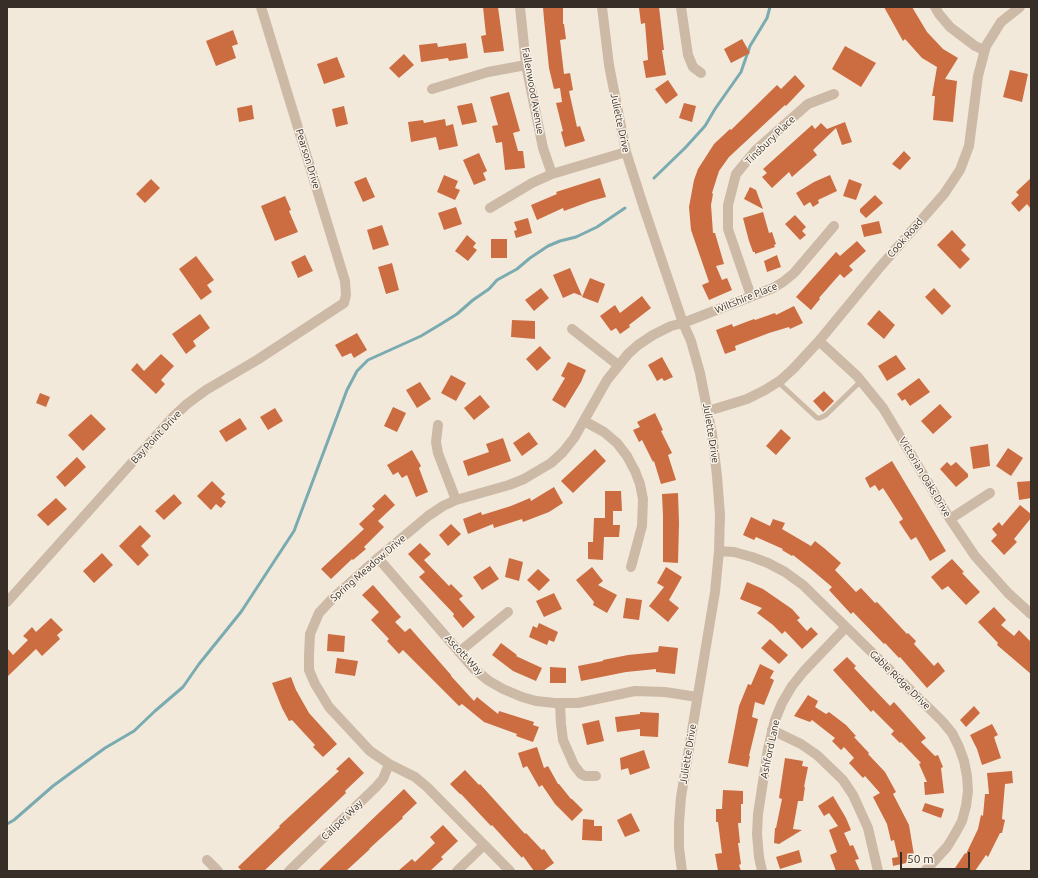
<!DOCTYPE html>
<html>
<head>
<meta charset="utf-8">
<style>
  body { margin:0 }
  #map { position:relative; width:1038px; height:878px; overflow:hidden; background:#f3e9db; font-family:Ubuntu,sans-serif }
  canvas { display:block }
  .frame { position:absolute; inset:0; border:8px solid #382e28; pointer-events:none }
  .scale { position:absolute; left:900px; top:852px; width:70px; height:18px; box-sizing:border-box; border:2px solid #382e28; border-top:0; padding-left:5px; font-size:12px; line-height:14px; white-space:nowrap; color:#382e28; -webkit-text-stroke:3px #faf3e8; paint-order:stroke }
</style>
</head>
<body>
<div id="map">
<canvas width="1038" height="878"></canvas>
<div class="frame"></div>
<div class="scale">50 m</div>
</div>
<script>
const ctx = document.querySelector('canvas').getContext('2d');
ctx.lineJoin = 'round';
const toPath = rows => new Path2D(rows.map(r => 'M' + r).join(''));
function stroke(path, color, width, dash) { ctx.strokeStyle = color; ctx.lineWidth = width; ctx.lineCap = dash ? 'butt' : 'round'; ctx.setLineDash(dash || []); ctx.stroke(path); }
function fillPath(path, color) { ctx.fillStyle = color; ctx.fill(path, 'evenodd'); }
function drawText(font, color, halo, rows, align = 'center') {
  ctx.font = font + ' Ubuntu,sans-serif'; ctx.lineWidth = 3; ctx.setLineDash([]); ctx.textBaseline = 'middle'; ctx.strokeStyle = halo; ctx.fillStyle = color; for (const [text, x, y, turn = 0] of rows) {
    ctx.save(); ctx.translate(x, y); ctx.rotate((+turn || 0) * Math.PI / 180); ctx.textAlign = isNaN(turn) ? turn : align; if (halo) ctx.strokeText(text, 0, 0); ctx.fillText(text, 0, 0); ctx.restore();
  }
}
const stream = toPath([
  [654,178,685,148,705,126,715,109,741,72,750,46,767,18,770,7],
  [7,824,14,820,53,786,72,772,105,748,134,731,155,711,183,687,199,664,241,612,294,531,347,390,357,371,368,360,421,336,441,324,457,314,473,300,489,289,497,280,517,269,530,258,548,246,560,241,576,237,597,227,625,208]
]);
const building = toPath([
  [483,7,498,7,504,51,484,53,481,36,486,35],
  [543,7,563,7,563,24,564,24,566,39,560,40,564,74,570,73,573,90,569,91,577,127,580,126,585,141,565,147,561,132,563,131,556,103,562,102,560,88,554,89,549,68,544,19],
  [659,7,664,50,662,50,666,75,646,78,643,61,648,60,645,23,641,24,639,8],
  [884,7,912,7,927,32,943,49,958,58,945,79,957,81,953,122,933,120,935,96,932,96,937,67,922,58,905,39,903,41],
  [233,30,238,44,232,46,236,58,216,66,206,41],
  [742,39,750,53,731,63,724,49],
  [437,43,438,47,466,43,468,58,449,61,448,58,421,62,419,45],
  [845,46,876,63,861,87,832,69],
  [404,54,414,65,399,78,389,68],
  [337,57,345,77,324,84,317,64],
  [1010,70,1028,74,1022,102,1003,97],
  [795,75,805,86,786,106,785,105,729,157,719,171,712,193,713,194,711,205,713,233,715,233,724,264,716,266,722,280,727,278,732,290,709,300,702,285,709,282,691,230,689,207,694,180,698,169,714,144,730,129,731,130,777,85,781,89],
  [668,80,678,95,666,104,655,89],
  [509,92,520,131,513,133,518,151,523,151,525,168,505,170,502,142,496,143,492,126,498,125,490,97],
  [472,103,477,122,462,125,457,106],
  [684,103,696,106,692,122,679,118],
  [252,105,254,119,239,122,237,108],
  [344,106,348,124,336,127,332,109],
  [445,119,446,126,453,124,458,146,439,150,436,137,411,142,408,122,423,120,424,123],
  [845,122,852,142,842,145,836,128,813,150,817,155,792,177,789,172,772,188,762,177,767,173,763,169,812,125,815,129,821,123,827,129],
  [904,151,911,158,900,170,892,164],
  [479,153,487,171,483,173,486,180,474,185,463,160],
  [444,175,458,181,455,188,460,190,455,200,437,192],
  [830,175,837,191,818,200,819,203,813,207,810,202,804,206,796,193,814,182],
  [366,177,375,197,363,202,354,182],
  [600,178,606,197,591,201,564,211,563,208,537,220,531,205,557,194,556,192],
  [1031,178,1031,209,1027,204,1019,212,1011,203,1019,195,1016,192],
  [151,179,160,188,145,203,136,194],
  [849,179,862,184,856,200,843,196],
  [750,187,756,190,763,209,744,199],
  [875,195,883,203,866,218,860,212,860,209],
  [285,196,291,210,289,211,298,232,275,241,261,206],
  [456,207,462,224,444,230,438,213],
  [763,212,769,233,772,232,776,244,774,245,775,247,755,254,755,252,753,252,749,241,743,218],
  [795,215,806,227,802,231,806,235,800,240,785,224],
  [528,218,532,233,516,238,514,231,517,230,514,222],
  [879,221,882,233,864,237,861,225],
  [382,225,389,245,373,250,367,230],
  [952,230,966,245,961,250,970,259,960,269,937,245],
  [467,235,476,243,473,247,477,250,468,261,455,251],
  [491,239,507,239,507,258,491,258],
  [857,241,866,251,849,266,853,270,844,278,840,274,819,298,820,299,811,310,796,297,836,252,840,256],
  [305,255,313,271,298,278,291,262],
  [777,255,781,267,767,272,764,261],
  [196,256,214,280,207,285,212,292,201,300,179,269],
  [392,263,399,290,386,294,378,267],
  [570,268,582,296,574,293,563,298,553,275],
  [590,278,605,284,598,303,582,297],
  [541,288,549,298,534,311,525,300],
  [934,288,951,306,942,315,925,297],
  [642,296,651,308,629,325,630,327,620,334,616,328,611,331,600,316,615,305,620,313],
  [794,306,803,323,790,329,789,327,769,333,735,346,736,350,725,354,716,330,732,324,733,327,754,319,755,320,775,313,776,315],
  [879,310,895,325,884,339,867,324],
  [200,314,210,328,193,341,196,346,186,354,172,334],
  [512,320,535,321,535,339,511,337],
  [357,333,367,350,354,358,351,353,342,357,335,345],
  [540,346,551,358,537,371,526,359],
  [161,354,174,366,161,380,165,384,156,394,131,370,137,363,144,371],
  [896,355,906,369,887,381,878,366],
  [662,357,673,377,664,381,662,378,657,381,648,365],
  [568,362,586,370,581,382,565,408,552,400,565,378,561,376],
  [451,375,466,383,456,401,441,393],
  [919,378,930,392,910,406,905,399,902,401,897,394],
  [420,382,431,399,417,408,406,390],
  [824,391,834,401,823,412,813,401],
  [40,393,50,397,46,407,36,403],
  [480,395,490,407,474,420,464,408],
  [940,404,952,417,933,434,921,421],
  [393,407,406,413,397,432,384,426],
  [275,408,283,421,268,430,260,417],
  [655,413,663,430,661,431,672,453,668,455,676,480,661,484,654,461,653,462,642,440,639,442,633,430,640,427,637,422],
  [91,414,106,429,83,451,68,435],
  [240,418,247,429,226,442,219,431],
  [781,429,791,438,776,455,766,446],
  [529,432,538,444,522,456,513,443],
  [503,438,511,461,468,476,463,461,489,452,486,444],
  [988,444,990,466,973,469,970,447],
  [1008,448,1023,458,1011,476,996,466],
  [595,449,606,461,573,493,561,481],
  [412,450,421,466,419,468,428,492,416,497,407,475,402,478,398,472,393,475,387,465],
  [77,457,86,467,65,487,56,477],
  [892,461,946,551,930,561,916,537,911,540,899,522,903,519,883,488,879,491,875,485,870,488,865,478],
  [947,462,951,466,956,462,968,474,968,477,956,487,940,469],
  [212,481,225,494,221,498,226,502,221,508,216,504,211,510,197,496],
  [1031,481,1031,498,1019,500,1017,482],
  [554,487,563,503,549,512,523,522,522,519,494,528,493,524,468,534,463,519,481,512,482,515,511,506,530,498,531,501],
  [605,491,621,491,622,511,613,511,613,525,620,525,619,537,604,537,603,560,588,559,588,542,593,542,594,518,605,518],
  [678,493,679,523,678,563,663,562,663,516,662,494],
  [174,494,182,503,164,520,155,511],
  [385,494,395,505,378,521,384,527,364,547,366,549,353,560,352,559,331,579,321,569,364,529,359,524,375,509,372,506],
  [56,498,67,509,48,526,37,515],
  [1020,505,1031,514,1031,518,1014,539,1017,542,1004,555,991,541,997,535,992,529,999,522,1002,526],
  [751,517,770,526,773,519,785,523,782,529,811,546,815,541,824,548,841,563,835,570,856,592,861,588,875,603,877,602,907,634,908,633,916,641,914,644,934,666,938,662,945,671,927,688,900,657,899,658,885,643,884,644,853,612,851,614,829,590,832,587,812,570,793,555,792,556,782,550,783,549,756,537,754,540,743,535],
  [451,524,461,534,448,546,439,535],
  [140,525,151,536,141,546,149,555,138,566,119,546],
  [420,543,431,554,424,560,449,586,451,584,463,596,459,599,475,617,463,628,453,616,454,614,419,577,425,572,408,554],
  [102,553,113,565,94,583,83,571],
  [509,558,523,562,519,581,505,577],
  [952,559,964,572,962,573,980,592,966,605,948,586,942,590,931,577],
  [490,566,499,579,482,590,473,577],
  [592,567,603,581,598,585,617,595,607,613,593,605,594,602,576,580],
  [666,567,682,577,669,600,679,608,668,622,649,606,664,587,657,583],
  [538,569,550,580,539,591,527,580],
  [747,582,763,589,792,609,800,618,797,620,807,631,811,627,818,634,802,649,785,631,782,634,773,625,757,613,762,608,740,599],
  [373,585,401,617,395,622,405,632,410,628,451,675,451,676,474,701,477,697,498,714,499,711,534,722,533,725,539,727,533,742,516,736,517,734,484,722,462,704,459,706,403,650,399,654,387,641,389,639,371,620,379,612,362,595],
  [554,593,562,609,544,617,536,601],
  [626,598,642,600,639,620,623,618],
  [994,607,1006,620,1001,625,1014,636,1019,630,1031,642,1031,674,997,645,998,643,978,622],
  [51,618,63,630,57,635,60,639,42,656,36,649,7,677,7,648,13,655,28,640,23,636,32,627,36,632],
  [539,623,558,632,554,642,549,640,547,645,529,637,533,626,537,628],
  [328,634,345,636,344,652,327,651],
  [770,639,788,655,779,664,761,648],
  [501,643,517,655,516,656,542,668,536,681,513,671,492,655],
  [659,646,678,648,675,674,656,672,656,669,626,672,581,681,578,666,603,661,603,660,628,655,658,652],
  [847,657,856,666,854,668,890,706,894,702,926,738,921,742,935,756,938,755,943,767,941,768,944,793,925,795,924,782,927,782,919,764,921,763,901,742,900,743,891,734,894,731,873,710,871,712,833,670],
  [337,658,358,661,355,676,335,673],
  [760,664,774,671,770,678,774,680,764,705,755,702,752,717,758,719,749,756,750,756,748,767,728,763,739,706,748,684,751,685],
  [550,667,566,668,566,683,550,683],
  [291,677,296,690,309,713,337,744,323,757,313,747,315,745,292,720,289,721,282,708,272,683],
  [808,695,818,701,815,707,826,714,829,712,846,725,856,736,854,737,869,753,868,754,885,772,896,792,893,794,909,825,915,861,893,866,892,858,898,857,894,840,891,841,887,824,873,797,880,793,865,776,863,778,849,763,854,758,844,747,841,750,832,741,835,738,812,720,810,722,794,716],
  [974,706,980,713,966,727,960,720],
  [640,712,659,713,658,737,640,736,640,729,617,732,615,717,640,714],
  [599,720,604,741,587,745,582,724],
  [992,724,998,735,994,737,1001,758,982,765,977,749,970,735],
  [537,747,544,768,548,766,558,784,559,784,571,799,572,799,583,810,572,821,555,804,542,785,539,787,527,766,523,768,518,753],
  [644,750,650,768,630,775,628,768,621,770,620,758],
  [349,757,364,773,345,791,346,793,264,871,242,871,238,867,280,827,279,826,339,771,336,769],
  [785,758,803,761,802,766,808,767,804,787,805,787,803,801,798,801,793,829,802,830,779,844,774,843,775,828,776,828,782,799,779,798],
  [465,770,479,785,480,784,525,834,526,833,542,850,544,849,554,863,543,871,534,871,523,856,522,858,492,825,491,826,461,794,460,794,450,784],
  [1012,771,1013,783,1005,784,1002,819,1005,820,1002,833,1000,833,988,857,986,855,975,871,953,871,965,853,966,854,978,829,981,815,983,816,985,794,989,794,987,773],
  [404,789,417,803,402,817,403,818,369,849,370,849,346,871,318,871],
  [723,790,743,791,743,804,741,804,741,823,738,823,740,843,738,843,741,864,739,865,741,871,718,871,715,854,722,853,718,822,716,822,716,809,722,809],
  [833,796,846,818,851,830,844,833,850,846,853,845,859,859,855,860,860,871,836,871,830,855,837,852,829,830,838,826,829,813,824,816,818,806],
  [925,803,944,809,941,818,922,811],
  [631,813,640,831,625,837,617,820],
  [583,819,594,820,594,826,602,826,602,841,582,840],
  [443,825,458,841,441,857,443,859,430,871,398,871,412,859,415,862,435,843,430,837],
  [799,850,802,862,780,869,776,857]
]);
const lane = toPath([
  [778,382,817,418,820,418,826,415,861,381]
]);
const street = toPath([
  [520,7,526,65,543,148,552,174],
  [602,7,609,65,626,152,644,208,683,323,691,341,700,373,712,434,717,476,720,515,719,551,715,592,681,797,679,823,679,848,682,871],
  [681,7,688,55,693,67,701,73],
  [935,7,939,14,950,27,975,46,984,50],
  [432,89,488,72,526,65],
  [490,208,532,183,552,174,626,152],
  [751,296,728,229,728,205,736,174,756,150,808,104,834,94],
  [572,329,618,365],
  [819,341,857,376,883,408,950,519,975,556,1008,593,1031,614],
  [708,411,747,399,765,390,781,380,793,369,819,341,880,267,944,194,960,170,969,146,978,76,986,46,1001,22,1020,7],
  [584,421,604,432,617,443,627,456,635,471,640,484,643,499,642,526,631,567],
  [438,425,436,442,438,453,456,500],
  [950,519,990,493],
  [719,551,734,552,752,557,768,563,785,572,803,585,942,721,952,733,959,747,964,761,967,776,968,791,966,806,962,821,955,834,947,847,925,871],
  [378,558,474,669,489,681,503,689,522,697,536,701,555,703,578,703,635,691,665,692,697,697],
  [7,602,172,418,187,404,206,390,257,360,344,303,346,295,345,281,261,7],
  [459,652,508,612],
  [560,704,561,724,563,740,574,765,581,774,585,776,596,776],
  [772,730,801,744,817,755,843,780,853,795,868,828,878,871],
  [207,860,218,871],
  [289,871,376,787,383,779,389,764],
  [457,871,484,845],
  [510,871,427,787,415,777,389,764,370,751,329,707,315,684,309,670,309,655,310,634,319,613,332,599,378,558,428,516,443,506,456,500,509,485,524,479,551,463,563,452,574,438,607,380,628,354,638,345,653,335,671,326,683,323,773,288,783,282,794,273,834,226],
  [762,871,759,857,757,834,758,814,768,749,775,720,782,703,792,686,804,671,846,627]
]);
const streetNames = [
  ["Fallenwood Avenue",533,91,80],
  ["Juliette Drive",620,123,78],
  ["Tinsbury Place",770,140,-44],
  ["Pearson Drive",308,159,73],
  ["Cook Road",905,238,-49],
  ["Wiltshire Place",746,298,-22],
  ["Juliette Drive",711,433,81],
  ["Bay Point Drive",156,437,-47],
  ["Victorian Oaks Drive",925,477,59],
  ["Spring Meadow Drive",368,568,-41],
  ["Ascott Way",464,655,47],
  ["Gable Ridge Drive",900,680,44],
  ["Ashford Lane",770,749,-78],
  ["Juliette Drive",688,754,-81],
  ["Caliper Way",342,820,-44]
];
stroke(stream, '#79abb1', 3);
fillPath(building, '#cb6c41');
stroke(lane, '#ccbaa7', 5);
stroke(street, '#ccbaa7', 10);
drawText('10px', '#382e28', '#faf3e8', streetNames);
</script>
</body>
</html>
